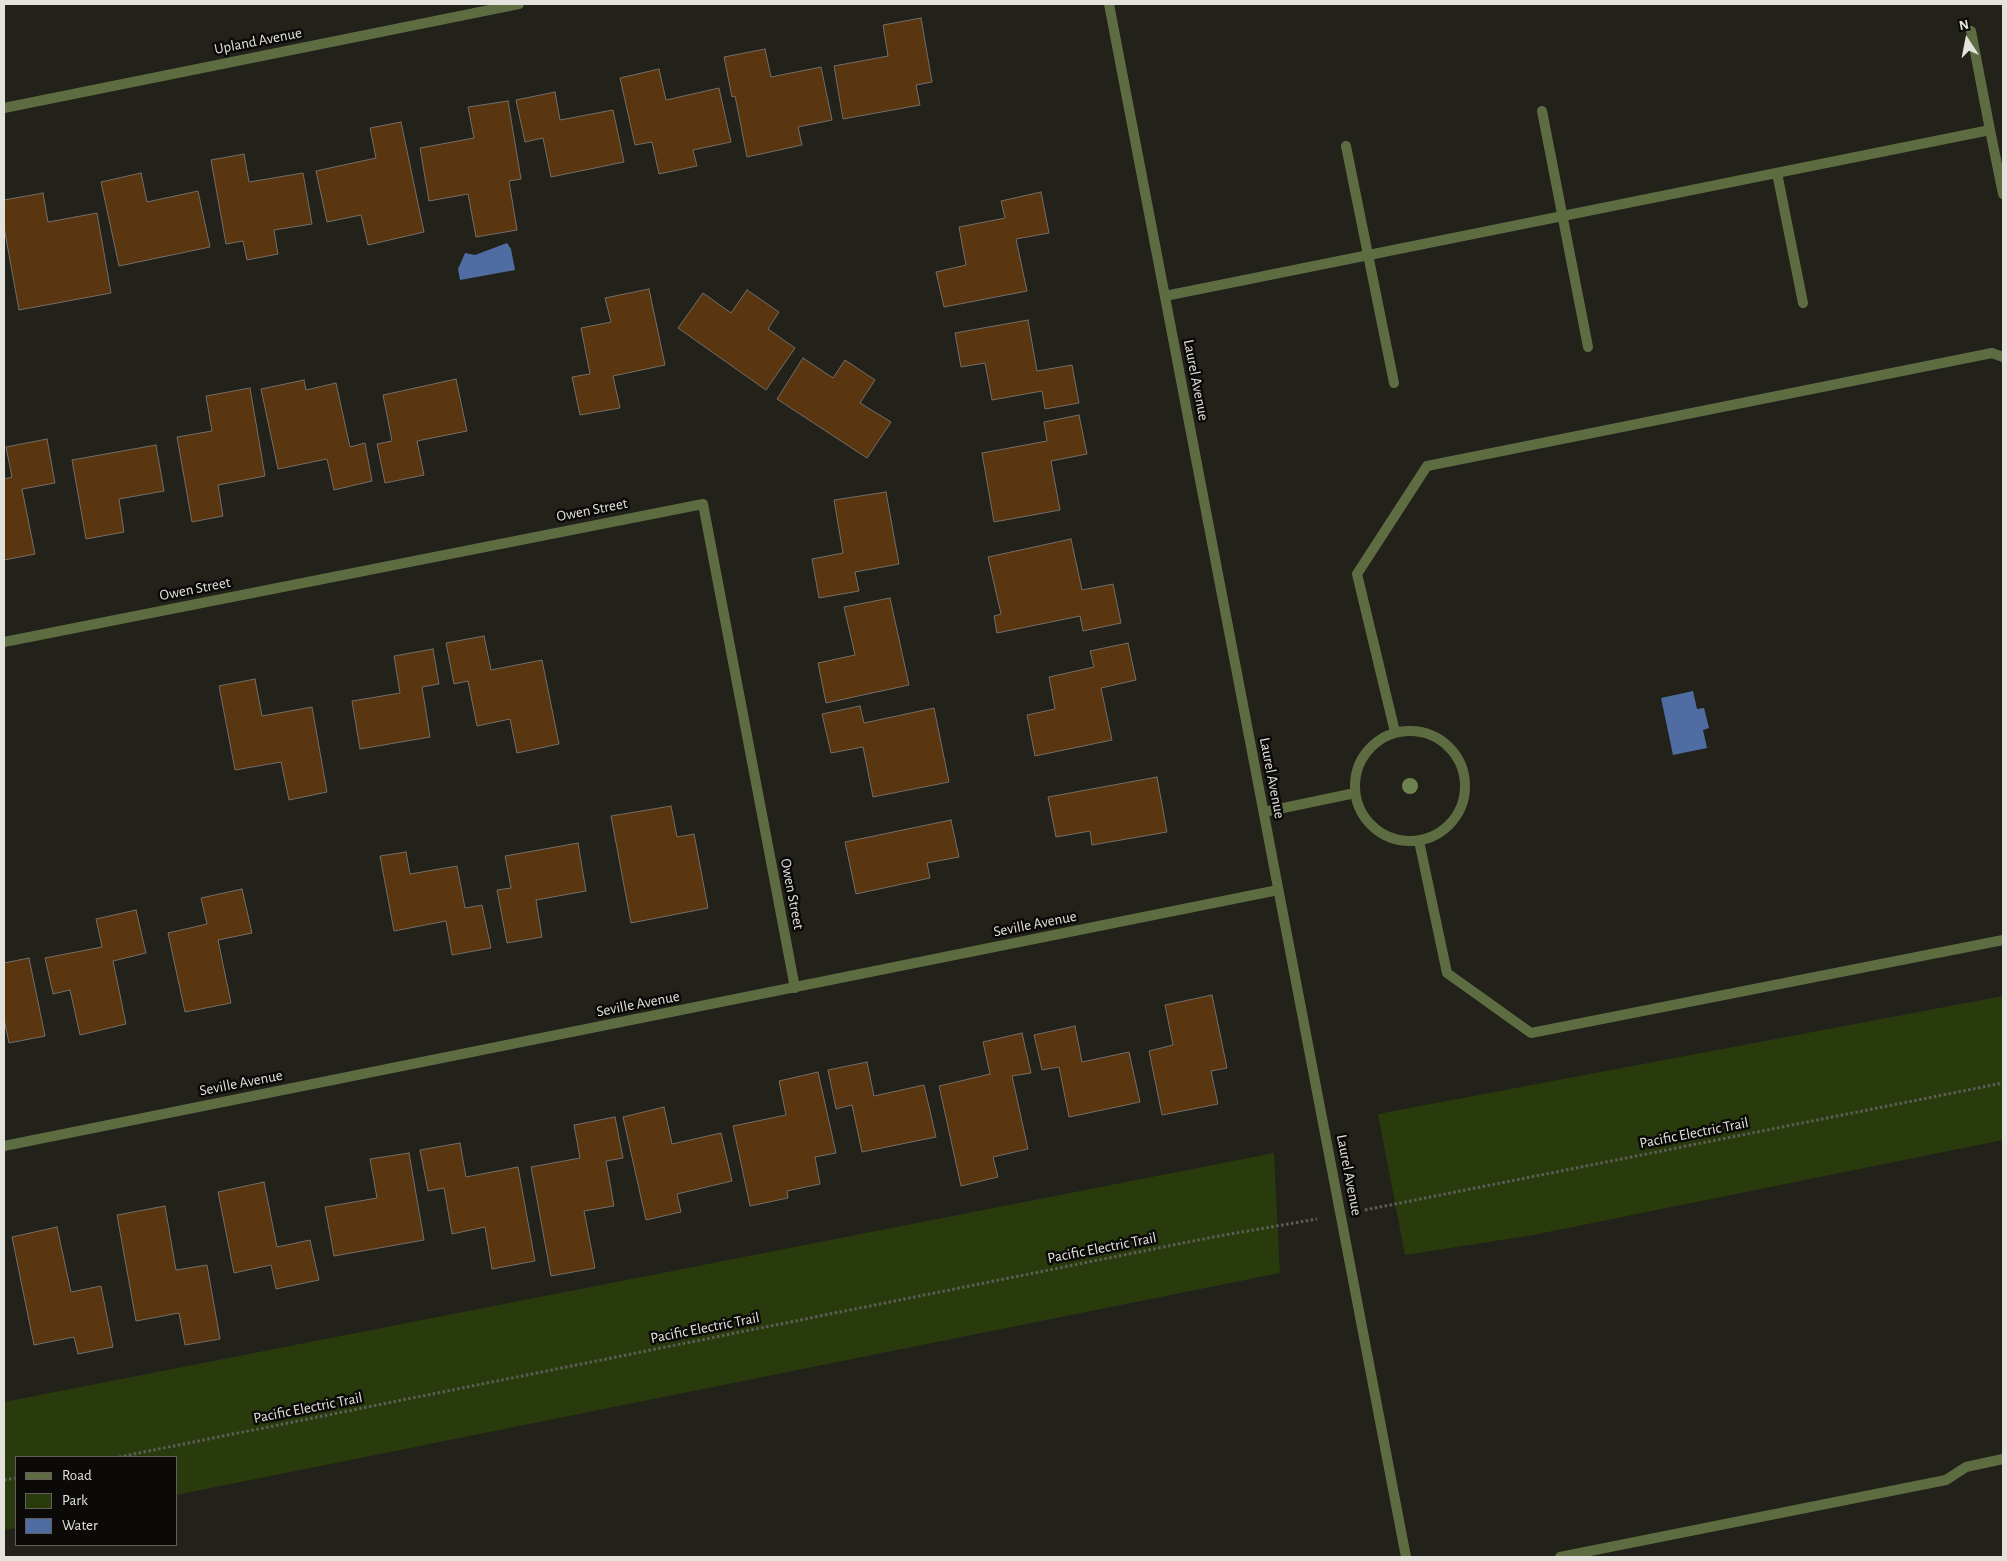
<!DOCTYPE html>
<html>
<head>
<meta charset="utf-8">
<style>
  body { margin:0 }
  #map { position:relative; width:2007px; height:1561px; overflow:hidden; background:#22211a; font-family:"Alegreya Sans",sans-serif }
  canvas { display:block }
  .frame { position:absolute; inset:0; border:5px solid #e3e2dd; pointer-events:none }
  .legend { position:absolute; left:15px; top:1456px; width:162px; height:90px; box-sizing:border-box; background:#0b0a08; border:1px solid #61605d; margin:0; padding:6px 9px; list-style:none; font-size:15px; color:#e3e2dd }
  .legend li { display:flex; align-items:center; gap:10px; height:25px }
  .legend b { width:25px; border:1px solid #61605d }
  .north { position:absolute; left:1942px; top:15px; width:50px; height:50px; -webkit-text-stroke:4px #0b0a08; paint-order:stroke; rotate:349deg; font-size:14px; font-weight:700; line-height:20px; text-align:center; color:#e3e2dd }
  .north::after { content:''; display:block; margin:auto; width:18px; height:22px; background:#e3e2dd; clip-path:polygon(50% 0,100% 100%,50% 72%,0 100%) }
</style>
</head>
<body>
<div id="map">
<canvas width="2007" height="1561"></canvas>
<div class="frame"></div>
<ul class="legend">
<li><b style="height:6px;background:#5d6d41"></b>Road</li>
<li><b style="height:14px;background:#293b0d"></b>Park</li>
<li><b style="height:14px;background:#4f6da2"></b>Water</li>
</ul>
<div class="north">N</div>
</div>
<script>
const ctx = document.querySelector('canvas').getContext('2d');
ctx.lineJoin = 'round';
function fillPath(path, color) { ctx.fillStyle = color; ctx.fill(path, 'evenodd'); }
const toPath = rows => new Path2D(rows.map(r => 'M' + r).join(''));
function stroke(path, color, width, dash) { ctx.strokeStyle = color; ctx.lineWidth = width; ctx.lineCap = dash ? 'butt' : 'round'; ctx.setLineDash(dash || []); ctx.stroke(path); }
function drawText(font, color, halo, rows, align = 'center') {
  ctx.font = font + ' "Alegreya Sans",sans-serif'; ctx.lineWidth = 5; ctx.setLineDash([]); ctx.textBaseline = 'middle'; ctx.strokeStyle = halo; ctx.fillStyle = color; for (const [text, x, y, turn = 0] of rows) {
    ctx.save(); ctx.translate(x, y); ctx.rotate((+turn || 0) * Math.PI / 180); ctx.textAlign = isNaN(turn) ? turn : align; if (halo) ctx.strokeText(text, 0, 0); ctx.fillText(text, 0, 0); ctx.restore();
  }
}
const green = toPath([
  [2003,996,2003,1140,1533,1235,1405,1255,1378,1114],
  [1274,1153,1280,1273,176,1495,176,1457,16,1457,16,1528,4,1530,4,1402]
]);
const water = toPath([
  [507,243,511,249,515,270,460,280,458,269,465,253,475,255],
  [1693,691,1697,709,1704,708,1709,728,1703,730,1707,748,1673,755,1661,698]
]);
const building = toPath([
  [921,18,932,82,916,85,920,105,843,119,834,66,888,56,883,25,921,18],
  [765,49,771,77,821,67,832,120,798,127,802,145,747,157,735,96,732,97,724,57,765,49],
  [659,69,666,100,719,88,731,142,693,150,697,166,659,174,652,142,635,145,620,78,659,69],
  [555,92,560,120,613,110,624,162,551,177,543,138,525,142,516,100,555,92],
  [508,101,521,179,509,181,517,230,476,237,468,194,429,201,420,148,474,138,468,107,508,101],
  [401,122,424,232,368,245,361,215,327,222,316,171,376,158,370,128,401,122],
  [244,154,249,182,303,173,312,224,274,230,278,254,247,260,243,241,226,244,211,160,244,154],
  [141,173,147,202,198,191,210,247,119,266,101,182,141,173],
  [1041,192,1049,233,1016,239,1027,291,944,307,936,272,966,265,959,227,1005,218,1001,201,1041,192],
  [43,193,48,222,97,213,111,293,19,310,4,227,4,200,43,193],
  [649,289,665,365,613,376,620,408,580,415,572,377,590,374,581,328,611,322,605,298,649,289],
  [747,290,779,312,768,329,795,348,766,390,678,328,703,293,731,313,747,290],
  [1028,320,1037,371,1072,365,1079,403,1045,409,1042,391,992,400,985,363,961,367,955,333,1028,320],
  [803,358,833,378,845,360,875,380,860,403,891,422,867,458,777,399,803,358],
  [456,379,467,431,417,441,424,475,385,483,377,444,392,441,383,395,456,379],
  [304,380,306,390,336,383,350,447,365,443,372,481,334,490,327,459,278,469,261,389,304,380],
  [250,388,265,476,218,485,223,516,192,522,177,437,212,431,206,396,250,388],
  [1079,415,1087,454,1051,461,1060,510,994,522,982,453,1047,441,1044,422,1079,415],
  [47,439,55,483,22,489,35,554,4,560,4,479,12,477,6,447,47,439],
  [156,445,164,491,119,499,124,532,86,539,72,460,156,445],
  [886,492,899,564,855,572,859,591,819,598,812,559,843,553,834,500,886,492],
  [1071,539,1082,590,1113,584,1121,623,1083,631,1080,616,997,633,994,616,1001,614,988,557,1071,539],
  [890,598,909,685,826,703,818,663,855,655,844,607,890,598],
  [484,636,491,670,542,660,559,744,517,753,510,719,477,726,468,681,454,684,446,643,484,636],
  [1128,643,1136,680,1101,688,1112,740,1035,756,1027,715,1055,709,1049,677,1094,667,1090,651,1128,643],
  [433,649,439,684,422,687,430,737,360,749,352,701,400,693,394,656,433,649],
  [255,679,262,716,312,707,327,792,289,800,281,762,235,770,219,686,255,679],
  [860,706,864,723,934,708,949,782,873,797,863,747,831,753,822,714,860,706],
  [1157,777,1167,832,1092,845,1090,831,1056,837,1048,797,1157,777],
  [671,806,677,837,694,834,708,908,631,923,611,816,671,806],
  [951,820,959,857,927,863,930,878,856,894,845,842,951,820],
  [578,843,586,891,536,900,542,937,507,943,497,890,511,888,505,856,578,843],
  [406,852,410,874,457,866,465,908,482,905,491,948,452,955,446,921,394,931,380,856,406,852],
  [242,889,252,933,218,940,231,1003,185,1012,168,933,207,924,201,898,242,889],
  [136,910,146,953,113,961,126,1024,80,1035,70,990,53,994,45,958,102,947,96,919,136,910],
  [29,958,45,1036,9,1043,4,1019,4,963,29,958],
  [1212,995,1227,1068,1211,1071,1218,1104,1162,1115,1149,1051,1173,1045,1165,1005,1212,995],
  [1075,1026,1082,1062,1129,1052,1140,1102,1069,1117,1059,1067,1042,1070,1034,1035,1075,1026],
  [1022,1033,1031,1073,1012,1076,1028,1149,993,1157,998,1177,961,1186,939,1086,990,1074,983,1042,1022,1033],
  [867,1062,874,1096,924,1085,936,1137,862,1152,852,1105,836,1109,828,1070,867,1062],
  [818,1072,836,1153,815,1157,820,1184,787,1191,788,1198,750,1206,733,1126,786,1115,779,1081,818,1072],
  [664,1107,672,1144,721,1133,732,1181,677,1194,681,1212,646,1220,623,1117,664,1107],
  [615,1117,623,1158,606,1161,614,1206,584,1211,595,1268,551,1276,531,1167,580,1158,574,1125,615,1117],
  [460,1143,466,1177,518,1167,535,1261,492,1269,485,1227,452,1234,444,1188,428,1191,420,1150,460,1143],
  [409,1153,424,1240,334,1256,325,1207,377,1198,370,1159,409,1153],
  [264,1182,277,1247,310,1240,319,1280,276,1289,271,1265,234,1273,218,1192,264,1182],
  [165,1206,176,1270,207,1265,220,1339,185,1345,179,1313,136,1321,117,1215,165,1206],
  [57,1227,71,1292,101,1286,113,1347,78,1354,74,1337,34,1345,12,1237,57,1227]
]);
const path = toPath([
  [1365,1210,2003,1083],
  [119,1457,1213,1237,1317,1219],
  [4,1480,16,1478]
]);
const service = toPath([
  [1542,111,1588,347],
  [1990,130,2003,194],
  [1346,146,1394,383],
  [1777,173,1803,303],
  [1165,296,1990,130,1971,31],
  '1355 786a55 55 0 1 1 110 0a55 55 0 1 1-110 0Z',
  [1395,732,1357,574,1427,466,1992,353,2003,357],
  [1264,812,1355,793],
  [1419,841,1447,973,1531,1033,2003,940],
  [1560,1557,1946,1480,1966,1467,2003,1459]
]);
const minor = toPath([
  [1109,4,1406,1557],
  [4,108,519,4],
  [4,642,703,504,795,988],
  [4,1146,1278,890]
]);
const trees = [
  [1410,786]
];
const streetNames = [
  ["Upland Avenue",258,41,-11],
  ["Laurel Avenue",1196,380,79],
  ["Owen Street",592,510,-11],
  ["Owen Street",195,589,-11],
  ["Laurel Avenue",1272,778,79],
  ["Owen Street",792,894,79],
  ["Seville Avenue",1035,924,-11],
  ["Seville Avenue",638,1004,-11],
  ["Seville Avenue",241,1083,-11],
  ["Pacific Electric Trail",1694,1133,-11],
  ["Laurel Avenue",1349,1175,79],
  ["Pacific Electric Trail",1102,1248,-11],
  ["Pacific Electric Trail",705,1328,-11],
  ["Pacific Electric Trail",308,1408,-11]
];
fillPath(green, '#293b0d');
fillPath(water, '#4f6da2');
fillPath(building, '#5a3610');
stroke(building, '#746e68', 1);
stroke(path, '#5e5d57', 3, [2.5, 2.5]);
stroke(service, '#5d6d41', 10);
stroke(minor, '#5d6d41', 10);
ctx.fillStyle = '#6d824f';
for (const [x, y] of trees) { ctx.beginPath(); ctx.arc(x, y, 8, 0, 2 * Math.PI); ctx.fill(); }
drawText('15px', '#e3e2dd', '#0b0a08', streetNames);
</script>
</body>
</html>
